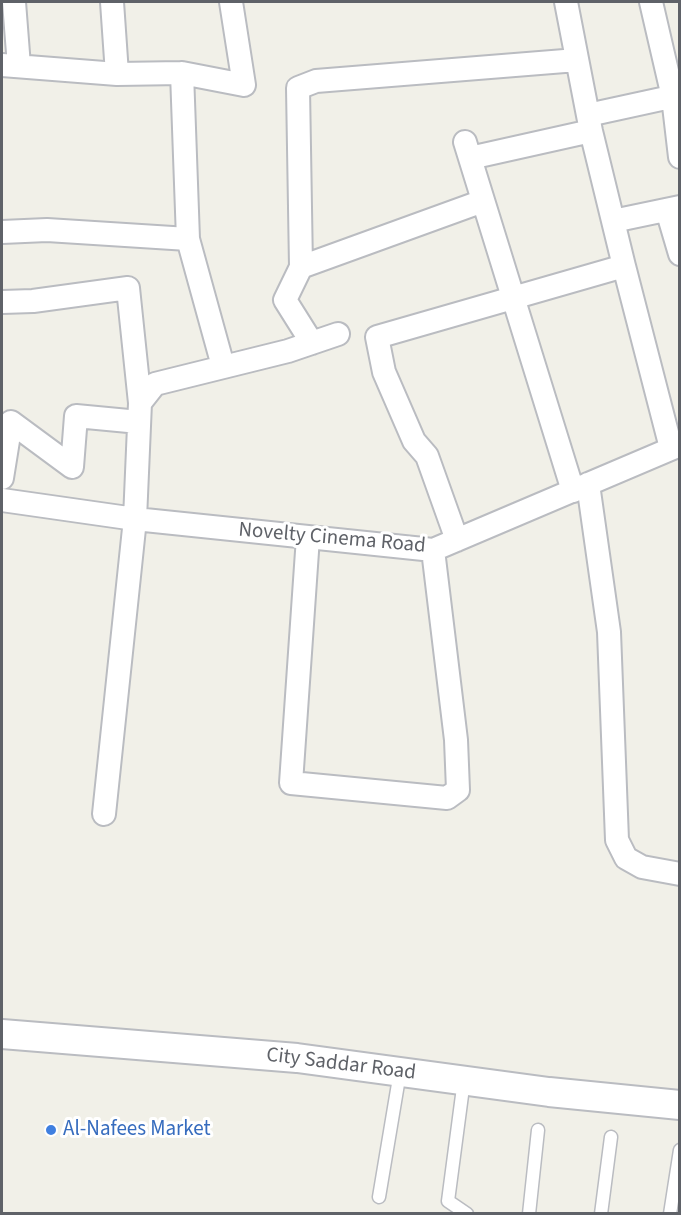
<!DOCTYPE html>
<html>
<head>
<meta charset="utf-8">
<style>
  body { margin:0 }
  #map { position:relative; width:681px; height:1215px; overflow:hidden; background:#f1f0e8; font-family:"Source Sans 3",sans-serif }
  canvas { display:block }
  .frame { position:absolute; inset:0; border:3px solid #5f6268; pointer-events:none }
</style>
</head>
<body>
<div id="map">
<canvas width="681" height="1215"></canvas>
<div class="frame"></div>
</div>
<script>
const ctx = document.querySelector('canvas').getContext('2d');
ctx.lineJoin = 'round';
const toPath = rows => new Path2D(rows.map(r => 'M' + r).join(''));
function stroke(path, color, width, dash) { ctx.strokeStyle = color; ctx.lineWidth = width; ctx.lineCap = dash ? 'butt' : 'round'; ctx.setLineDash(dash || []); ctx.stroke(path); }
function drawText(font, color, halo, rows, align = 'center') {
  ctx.font = font + ' "Source Sans 3",sans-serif'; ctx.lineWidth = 6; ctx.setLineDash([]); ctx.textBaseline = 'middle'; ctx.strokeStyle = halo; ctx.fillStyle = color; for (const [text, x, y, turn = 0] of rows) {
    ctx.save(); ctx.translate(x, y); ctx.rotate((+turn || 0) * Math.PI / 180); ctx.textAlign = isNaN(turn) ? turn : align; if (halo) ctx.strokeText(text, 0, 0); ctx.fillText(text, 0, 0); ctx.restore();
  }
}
const service = toPath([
  [464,1080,448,1201,467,1214],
  [379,1197,400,1072],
  [529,1214,538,1130],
  [601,1214,611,1137],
  [670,1214,680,1150]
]);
const minor = toPath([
  [14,2,19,66],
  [112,2,117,74],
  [651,2,673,97,680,157],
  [2,65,117,74,182,73,244,85,231,2],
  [182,73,188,239,223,366],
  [588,115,680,95],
  [465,142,573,491],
  [470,158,591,131],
  [667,210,680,254],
  [613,221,680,207],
  [2,232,47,230,188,239],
  [624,266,671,448],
  [301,267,483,201],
  [2,302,33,301,128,288,140,403],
  [312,343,285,300,301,267,298,88,316,81,577,60],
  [2,478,11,422,72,467,76,416,139,422],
  [588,484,609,632,617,840,626,858,642,867,680,874],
  [2,500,135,519,433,550,680,445],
  [308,537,291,783,447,798,458,790,456,740,433,550],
  [457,540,427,456,414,441,384,372,377,337,624,266,591,131,566,2],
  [104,814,135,519,140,403,155,384,288,351,338,334]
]);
const tertiary = toPath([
  [2,1034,297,1058,549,1092,680,1105]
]);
const markers = [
  [51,1130,6,"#3f7fe0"]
];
const streetNames = [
  ["Novelty Cinema Road",332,539,5],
  ["City Saddar Road",341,1065,7]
];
const shopNames = [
  ["Al-Nafees Market",63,1130]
];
stroke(service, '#babcc1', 15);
stroke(minor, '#babcc1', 26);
stroke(tertiary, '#babcc1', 32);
stroke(service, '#fff', 12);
stroke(minor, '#fff', 22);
stroke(tertiary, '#fff', 28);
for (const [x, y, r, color] of markers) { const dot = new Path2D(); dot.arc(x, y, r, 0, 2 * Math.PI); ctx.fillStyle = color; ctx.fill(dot); stroke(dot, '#fff', 2); }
drawText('21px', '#5f6268', '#fff', streetNames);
drawText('21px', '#366cbe', '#fff', shopNames, 'left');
</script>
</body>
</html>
